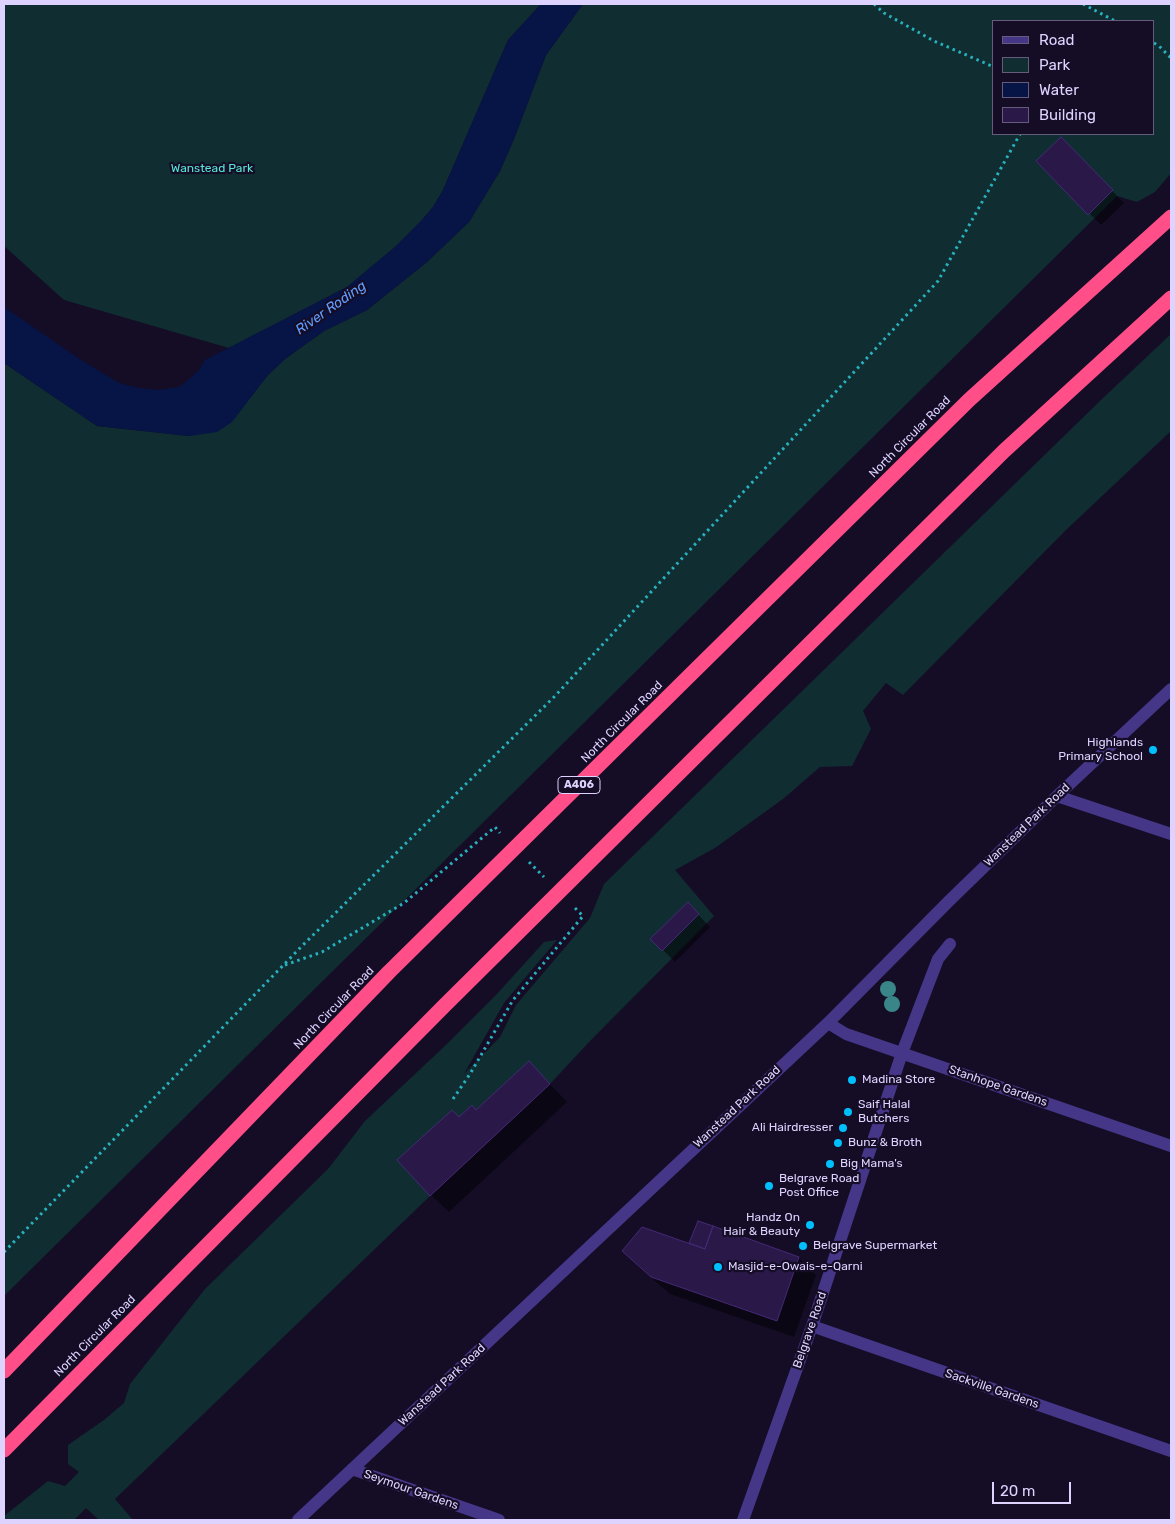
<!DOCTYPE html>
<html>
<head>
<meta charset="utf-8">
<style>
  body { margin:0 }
  #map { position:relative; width:1175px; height:1524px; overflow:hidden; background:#150d26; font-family:Rubik,sans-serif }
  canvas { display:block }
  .frame { position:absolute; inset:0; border:5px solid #ded3ff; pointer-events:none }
  .legend { position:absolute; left:992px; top:20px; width:162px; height:115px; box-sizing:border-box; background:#150d26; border:1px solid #655c7d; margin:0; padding:6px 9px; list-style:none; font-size:15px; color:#ded3ff }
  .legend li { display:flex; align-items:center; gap:10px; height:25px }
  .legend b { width:25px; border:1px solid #655c7d }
  .scale { position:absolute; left:992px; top:1482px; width:79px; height:22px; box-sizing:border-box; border:2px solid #ded3ff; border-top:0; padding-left:6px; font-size:15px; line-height:18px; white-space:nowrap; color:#ded3ff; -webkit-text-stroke:4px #150d26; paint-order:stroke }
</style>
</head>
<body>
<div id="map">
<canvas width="1175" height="1524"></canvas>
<div class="frame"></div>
<ul class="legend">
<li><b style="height:6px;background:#453688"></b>Road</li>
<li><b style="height:14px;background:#102d31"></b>Park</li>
<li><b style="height:14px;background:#071446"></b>Water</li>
<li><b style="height:14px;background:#291848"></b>Building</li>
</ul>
<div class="scale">20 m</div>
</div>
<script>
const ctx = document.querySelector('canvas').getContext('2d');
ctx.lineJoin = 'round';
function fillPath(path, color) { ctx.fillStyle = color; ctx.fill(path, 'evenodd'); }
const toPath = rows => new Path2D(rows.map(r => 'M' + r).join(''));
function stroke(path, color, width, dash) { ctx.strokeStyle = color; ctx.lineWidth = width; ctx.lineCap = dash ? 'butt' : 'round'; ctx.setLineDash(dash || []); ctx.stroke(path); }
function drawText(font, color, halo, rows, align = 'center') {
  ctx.font = font + ' Rubik,sans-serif'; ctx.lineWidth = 4.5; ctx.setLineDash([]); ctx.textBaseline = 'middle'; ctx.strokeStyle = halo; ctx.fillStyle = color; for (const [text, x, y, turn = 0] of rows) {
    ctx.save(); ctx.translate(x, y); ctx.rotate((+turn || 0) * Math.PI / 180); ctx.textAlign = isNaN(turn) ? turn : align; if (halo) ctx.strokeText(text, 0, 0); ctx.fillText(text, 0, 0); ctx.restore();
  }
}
const green = toPath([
  [4,4,541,4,508,40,443,190,433,207,422,220,395,247,347,287,229,348,64,300,4,246],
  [583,4,1171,4,1171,173,1155,192,1137,202,1117,196,4,1296,4,363,97,426,189,436,252,395,268,375,285,359,324,331,367,310,427,262,469,222,500,171,514,139,546,55],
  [994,21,1154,21,1154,134,994,134],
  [1171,334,1171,431,1065,531,903,695,886,683,863,711,871,729,852,766,820,767,783,799,715,848,675,870,714,916,590,1041,550,1084,430,1196,115,1499,133,1520,99,1520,86,1508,74,1520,4,1520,4,1516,48,1481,65,1486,79,1472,68,1464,68,1445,104,1420,124,1403,130,1384,205,1289,328,1169,365,1121,448,1043,496,995,544,942,557,940,504,1003,464,1074,500,1037,516,1005,590,918,604,884,1102,399]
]);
const water = toPath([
  [541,4,583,4,546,55,514,139,500,171,469,222,427,262,367,310,324,331,285,359,268,375,232,422,217,432,189,436,97,426,4,363,4,307,81,360,119,383,139,388,159,390,179,387,188,380,199,370,205,360,347,287,395,247,422,220,433,207,443,190,508,40]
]);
const shadow = toPath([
  [1061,139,1124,203,1101,225,1038,161],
  [688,904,710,927,675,962,652,939],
  [546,1080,567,1102,449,1212,431,1195,459,1118],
  [698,1222,799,1258,816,1275,794,1337,670,1294,641,1269,623,1251,689,1244]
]);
const building = toPath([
  [1061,137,1113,190,1088,215,1036,161,1061,137],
  [688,902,699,914,662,951,650,939,688,902],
  [529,1061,550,1084,430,1196,397,1160,452,1110,459,1117,472,1105,476,1110,529,1061],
  [698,1221,713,1226,705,1249,689,1243,698,1221],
  [713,1226,799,1257,777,1321,651,1277,622,1251,642,1227,705,1249,713,1226]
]);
const path = toPath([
  [874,4,884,13,934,41,994,67],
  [1083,4,1115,21],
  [1154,43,1159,46,1171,58],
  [529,862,544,877],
  [285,965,322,952,404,903,495,827,500,833],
  [453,1099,470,1074,513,1000,583,916,573,906],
  [4,1252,301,947,555,696,938,281,1020,134]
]);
const minor = toPath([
  [1057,796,1171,834],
  [828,1023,846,1034,1171,1146],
  [812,1326,1171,1451],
  [352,1469,499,1520],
  [298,1520,828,1023,949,901,1057,796,1171,689],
  [743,1520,812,1326,902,1053,938,959,950,944]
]);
const highway = toPath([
  [4,1371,389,972,969,400,1171,217],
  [4,1450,445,1005,1004,451,1171,298]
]);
const trees = [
  [888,989],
  [892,1004]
];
const markers = [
  [1153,750,5,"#00bffe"],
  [852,1080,5,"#00bffe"],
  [848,1112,5,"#00bffe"],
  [843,1128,5,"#00bffe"],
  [838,1143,5,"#00bffe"],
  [830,1164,5,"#00bffe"],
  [769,1186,5,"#00bffe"],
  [810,1225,5,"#00bffe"],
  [803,1246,5,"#00bffe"],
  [718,1267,5,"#00bffe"]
];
const shields = [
  [579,785,42]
];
const shieldNames = [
  ["A406",579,785]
];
const parkNames = [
  ["Wanstead Park",212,169]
];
const streetNames = [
  ["North Circular Road",910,437,-45],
  ["North Circular Road",622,722,-45],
  ["Wanstead Park Road",1027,825,-44],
  ["North Circular Road",334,1008,-46],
  ["Stanhope Gardens",998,1086,19],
  ["Wanstead Park Road",737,1107,-43],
  ["Belgrave Road",810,1330,-71],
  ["North Circular Road",95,1336,-45],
  ["Wanstead Park Road",442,1385,-43],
  ["Sackville Gardens",992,1389,19],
  ["Seymour Gardens",411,1490,19]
];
const poiNames = [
  ["Highlands",1143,743,"right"],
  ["Primary School",1143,757,"right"],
  ["Madina Store",862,1080],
  ["Saif Halal",858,1105],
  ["Butchers",858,1119],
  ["Ali Hairdresser",833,1128,"right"],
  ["Bunz & Broth",848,1143],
  ["Big Mama's",840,1164],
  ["Belgrave Road",779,1179],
  ["Post Office",779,1193],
  ["Handz On",800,1218,"right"],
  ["Hair & Beauty",800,1232,"right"],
  ["Belgrave Supermarket",813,1246],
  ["Masjid-e-Owais-e-Qarni",728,1267]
];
const waterNames = [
  ["River Roding",331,308,-35]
];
fillPath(green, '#102d31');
fillPath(water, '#071446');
fillPath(shadow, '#0007');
fillPath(building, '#291848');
stroke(building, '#442976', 1);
stroke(path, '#28b1be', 3, [2.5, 4]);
stroke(minor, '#453688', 12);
stroke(highway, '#ff4e88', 15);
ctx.fillStyle = '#398588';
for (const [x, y] of trees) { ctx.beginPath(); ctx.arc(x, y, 8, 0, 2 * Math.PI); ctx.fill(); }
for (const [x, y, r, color] of markers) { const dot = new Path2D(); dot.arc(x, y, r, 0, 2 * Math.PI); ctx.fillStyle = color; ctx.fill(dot); stroke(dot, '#150d26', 2); }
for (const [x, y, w] of shields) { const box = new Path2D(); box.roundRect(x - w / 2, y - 8.5, w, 17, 4); ctx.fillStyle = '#150d26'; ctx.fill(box); stroke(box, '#ded3ff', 1); }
drawText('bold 11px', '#ded3ff', null, shieldNames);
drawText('12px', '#57e7d8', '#150d26', parkNames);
drawText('12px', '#ded3ff', '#150d26', streetNames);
drawText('12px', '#ded3ff', '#150d26', poiNames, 'left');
drawText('italic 14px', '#619eff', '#150d26', waterNames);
</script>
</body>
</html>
